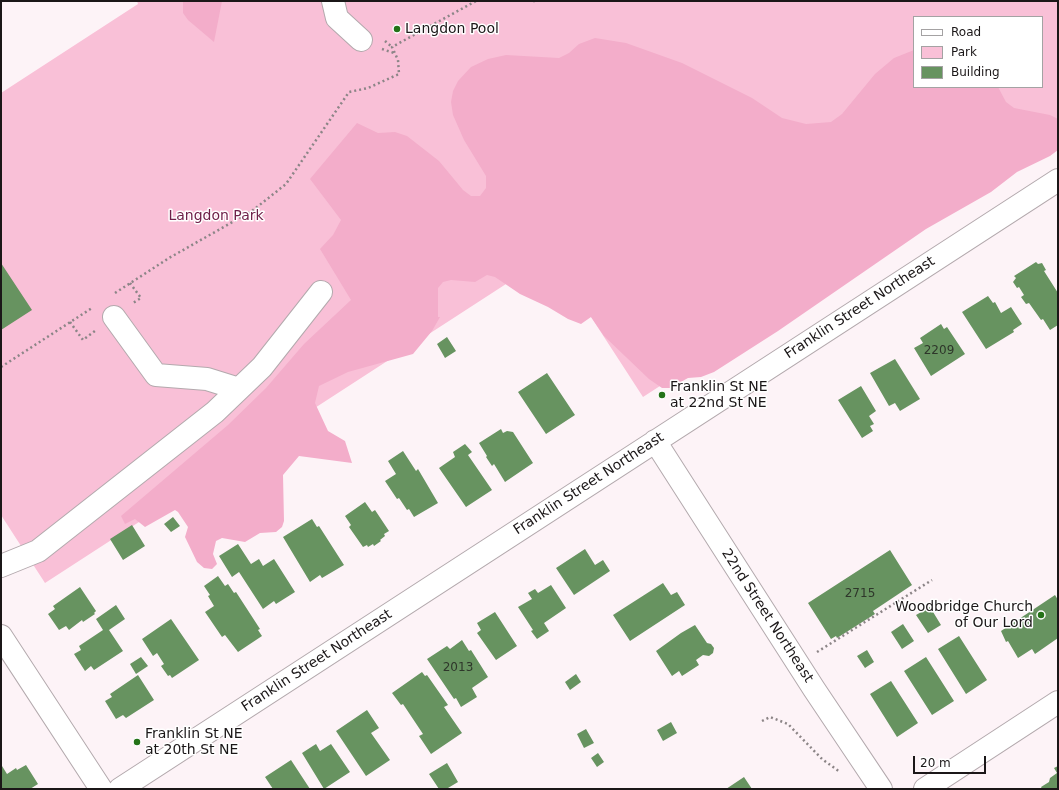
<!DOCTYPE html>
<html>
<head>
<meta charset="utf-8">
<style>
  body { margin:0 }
  #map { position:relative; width:1059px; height:790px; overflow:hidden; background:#fdf3f7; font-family:"DejaVu Sans",sans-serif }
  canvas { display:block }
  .frame { position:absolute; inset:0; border:2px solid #1b1718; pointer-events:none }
  .legend { position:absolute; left:913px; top:16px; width:130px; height:72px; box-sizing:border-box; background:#fff; border:1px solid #a4a2a3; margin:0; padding:5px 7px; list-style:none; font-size:12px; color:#1b1718 }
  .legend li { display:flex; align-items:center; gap:8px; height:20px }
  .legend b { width:20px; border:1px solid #a4a2a3 }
  .scale { position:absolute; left:913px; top:756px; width:73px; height:18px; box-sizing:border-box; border:2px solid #1b1718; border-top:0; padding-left:5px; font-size:12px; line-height:14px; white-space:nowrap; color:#1b1718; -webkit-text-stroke:3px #fff; paint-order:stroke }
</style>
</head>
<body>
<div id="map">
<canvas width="1059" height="790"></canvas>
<div class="frame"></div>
<ul class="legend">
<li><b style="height:5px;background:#fff"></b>Road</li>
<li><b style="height:11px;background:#f9c0d7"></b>Park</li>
<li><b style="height:11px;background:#679360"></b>Building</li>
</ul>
<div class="scale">20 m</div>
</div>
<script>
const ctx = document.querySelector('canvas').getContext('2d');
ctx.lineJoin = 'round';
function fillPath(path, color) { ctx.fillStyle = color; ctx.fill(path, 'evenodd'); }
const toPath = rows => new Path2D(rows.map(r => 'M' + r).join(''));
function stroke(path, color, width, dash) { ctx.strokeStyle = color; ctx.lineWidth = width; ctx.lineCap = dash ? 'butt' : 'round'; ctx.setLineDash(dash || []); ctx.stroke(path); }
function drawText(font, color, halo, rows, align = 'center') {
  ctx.font = font + ' "DejaVu Sans",sans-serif'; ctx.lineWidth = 3; ctx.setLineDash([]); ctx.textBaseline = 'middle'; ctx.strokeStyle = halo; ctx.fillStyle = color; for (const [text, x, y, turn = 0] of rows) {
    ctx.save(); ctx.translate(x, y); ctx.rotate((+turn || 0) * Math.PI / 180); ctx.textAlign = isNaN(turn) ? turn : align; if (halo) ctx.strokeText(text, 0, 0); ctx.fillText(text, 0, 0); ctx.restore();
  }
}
const green = toPath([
  [137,1,1058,1,1058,128,643,397,556,263,543,260,45,583,1,515,1,93,138,4],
  [914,17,1042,17,1042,87,914,87]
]);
const forest = toPath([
  [183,1,222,1,214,42,188,20,183,13],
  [595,38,626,43,682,63,752,98,782,118,806,124,831,122,842,114,875,74,894,58,914,50,914,87,998,87,1006,102,1014,108,1050,115,1058,119,1058,150,1050,156,1017,172,991,192,926,229,778,331,714,372,701,377,688,378,670,388,662,388,649,379,604,336,591,317,581,324,568,319,548,307,520,294,495,277,487,275,475,282,451,280,443,282,438,288,438,317,440,317,432,331,413,354,348,372,319,386,315,403,328,431,345,441,352,463,299,456,283,475,284,521,282,527,276,532,260,533,245,542,222,538,216,541,213,554,217,564,212,569,204,568,197,562,185,537,188,527,178,512,175,510,145,527,135,519,125,524,121,516,228,425,266,388,304,344,351,300,320,249,333,235,341,220,310,179,357,123,378,133,395,132,407,136,439,161,463,190,471,196,480,196,486,188,486,176,464,140,453,115,451,102,453,91,458,81,471,67,488,59,506,55,559,58,569,53,579,44]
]);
const building = toPath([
  [1036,262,1038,264,1042,263,1046,270,1044,271,1058,293,1058,325,1050,330,1043,319,1041,320,1029,303,1026,304,1021,297,1024,295,1019,287,1017,288,1013,282,1016,278,1014,276],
  [1,263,32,310,1,330],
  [988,296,993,303,995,302,1001,313,1011,307,1022,324,1013,330,1014,332,986,349,962,312],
  [941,324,944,329,947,327,965,354,931,376,914,348,923,343,920,338],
  [447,337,456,351,445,358,437,344],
  [895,359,920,399,900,411,895,403,889,406,870,373],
  [547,373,575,415,546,434,518,392],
  [861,386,876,411,869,416,874,424,870,426,873,431,862,438,838,400],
  [501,429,503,433,507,431,513,432,533,463,505,482,494,464,492,466,486,457,487,456,479,443],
  [465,444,472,452,468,455,492,490,466,507,439,468,455,457,453,452],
  [403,451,416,471,418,469,438,503,414,517,409,509,407,510,399,498,397,499,385,481,396,474,388,461],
  [365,502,372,512,375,510,389,531,384,534,385,536,380,540,381,541,374,546,373,544,368,547,367,545,363,547,349,527,351,525,345,516],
  [173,517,180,526,171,532,164,524],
  [312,519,317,527,319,526,344,565,322,578,320,575,310,582,283,537],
  [132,525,145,546,123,560,110,539],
  [238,544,251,564,259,559,263,566,274,559,295,592,276,604,274,601,263,609,239,572,232,577,219,556],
  [585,549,595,565,603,560,610,571,574,595,556,568],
  [890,550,912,585,873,611,875,614,837,638,836,636,831,639,808,603],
  [218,576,225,586,228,584,234,593,236,592,260,629,258,630,262,636,238,652,225,635,222,637,205,612,214,606,208,596,210,595,204,586],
  [663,583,671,595,677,592,685,605,630,641,613,615],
  [551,585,566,608,544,623,549,631,537,639,531,631,533,630,518,607,532,599,528,593,535,589,538,593],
  [80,587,96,611,94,613,95,614,83,622,82,620,69,630,66,626,59,630,48,614,55,609,53,606],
  [1055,595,1058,600,1058,638,1035,654,1032,649,1018,658,1008,641,1006,642,1001,631],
  [116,605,125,619,109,630,123,651,94,670,91,666,85,671,74,654,81,650,79,646,103,630,96,619],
  [930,607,941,625,928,633,916,615],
  [495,612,517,646,496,660,477,633,481,630,477,623],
  [171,619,199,660,172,678,170,675,168,676,161,666,164,664,157,653,153,656,142,639],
  [903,624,914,641,902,649,891,632],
  [695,625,707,643,711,644,714,648,713,653,709,656,703,655,696,660,699,665,682,676,679,671,672,676,656,651,681,633],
  [959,636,987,680,966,694,938,649],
  [462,640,469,651,471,650,488,677,472,688,477,697,461,707,456,698,454,699,427,659,447,646,450,649],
  [867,650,874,662,865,668,857,656],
  [141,657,148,666,136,674,130,664],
  [926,657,954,701,932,715,904,671],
  [422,672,425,676,427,675,448,705,444,707,462,733,431,754,419,736,423,734,403,704,401,705,392,693],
  [576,674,581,682,570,690,565,682],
  [138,675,154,700,126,718,123,715,116,719,105,701,112,697,110,694],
  [891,681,918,723,897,737,870,694],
  [367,710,379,728,371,733,390,760,366,776,336,731],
  [671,722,677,733,663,741,657,730],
  [586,729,594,743,584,748,577,734],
  [316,744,320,751,331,744,350,772,324,789,302,753],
  [598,753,604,762,597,767,591,758],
  [291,760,310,789,273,789,265,777],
  [447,763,458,782,448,788,449,789,439,789,429,774],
  [26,765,38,784,30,789,1,789,1,767,2,766,7,774,16,768,17,770],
  [1058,766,1058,789,1042,789,1041,787,1049,782,1050,778,1057,773,1054,768],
  [744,777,752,789,726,789]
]);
const path = toPath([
  [533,1,537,1],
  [385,41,392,47],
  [382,49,394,53],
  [130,283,141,298,133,303],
  [115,293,169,258,252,211,286,184,349,92,368,88,399,74,398,60,392,47,476,1],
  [70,322,83,340,95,331],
  [1,367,92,308],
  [817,652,932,580],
  [762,721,770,717,788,724,822,759,840,772]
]);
const minor = toPath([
  [333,1,337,18,361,40],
  [114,317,156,375,207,379,239,389],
  [655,441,814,689,881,789],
  [1,566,38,551,215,412,262,367,321,292],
  [1,636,101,789],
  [120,789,1058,180],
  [925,789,1058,702]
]);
const markers = [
  [397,29,4,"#247218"],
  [662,395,4,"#247218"],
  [1041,615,4,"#247218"],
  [137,742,4,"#247218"]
];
const numberNames = [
  ["2209",939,351],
  ["2715",860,594],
  ["2013",458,668]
];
const poiNames = [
  ["Langdon Pool",405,29],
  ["Franklin St NE",670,387],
  ["at 22nd St NE",670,403],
  ["Woodbridge Church",1033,607,"right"],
  ["of Our Lord",1033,623,"right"],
  ["Franklin St NE",145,734],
  ["at 20th St NE",145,750]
];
const parkNames = [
  ["Langdon Park",216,216]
];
const streetNames = [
  ["Franklin Street Northeast",860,308,-33],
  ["Franklin Street Northeast",589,484,-33],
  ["22nd Street Northeast",767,616,57],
  ["Franklin Street Northeast",317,661,-33]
];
fillPath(green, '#f9c0d7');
fillPath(forest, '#f3adca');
fillPath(building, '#679360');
stroke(minor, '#b3a9ad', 24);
stroke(path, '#8c8587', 2.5, [2, 3]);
stroke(minor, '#fff', 22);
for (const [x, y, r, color] of markers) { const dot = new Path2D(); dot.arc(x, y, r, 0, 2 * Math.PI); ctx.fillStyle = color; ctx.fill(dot); stroke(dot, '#fff', 1.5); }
drawText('12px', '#2e362a', null, numberNames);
drawText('14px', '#1b1718', '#fff', poiNames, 'left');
drawText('14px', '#6f2049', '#fff', parkNames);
drawText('14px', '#1b1718', '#fff', streetNames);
</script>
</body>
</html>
